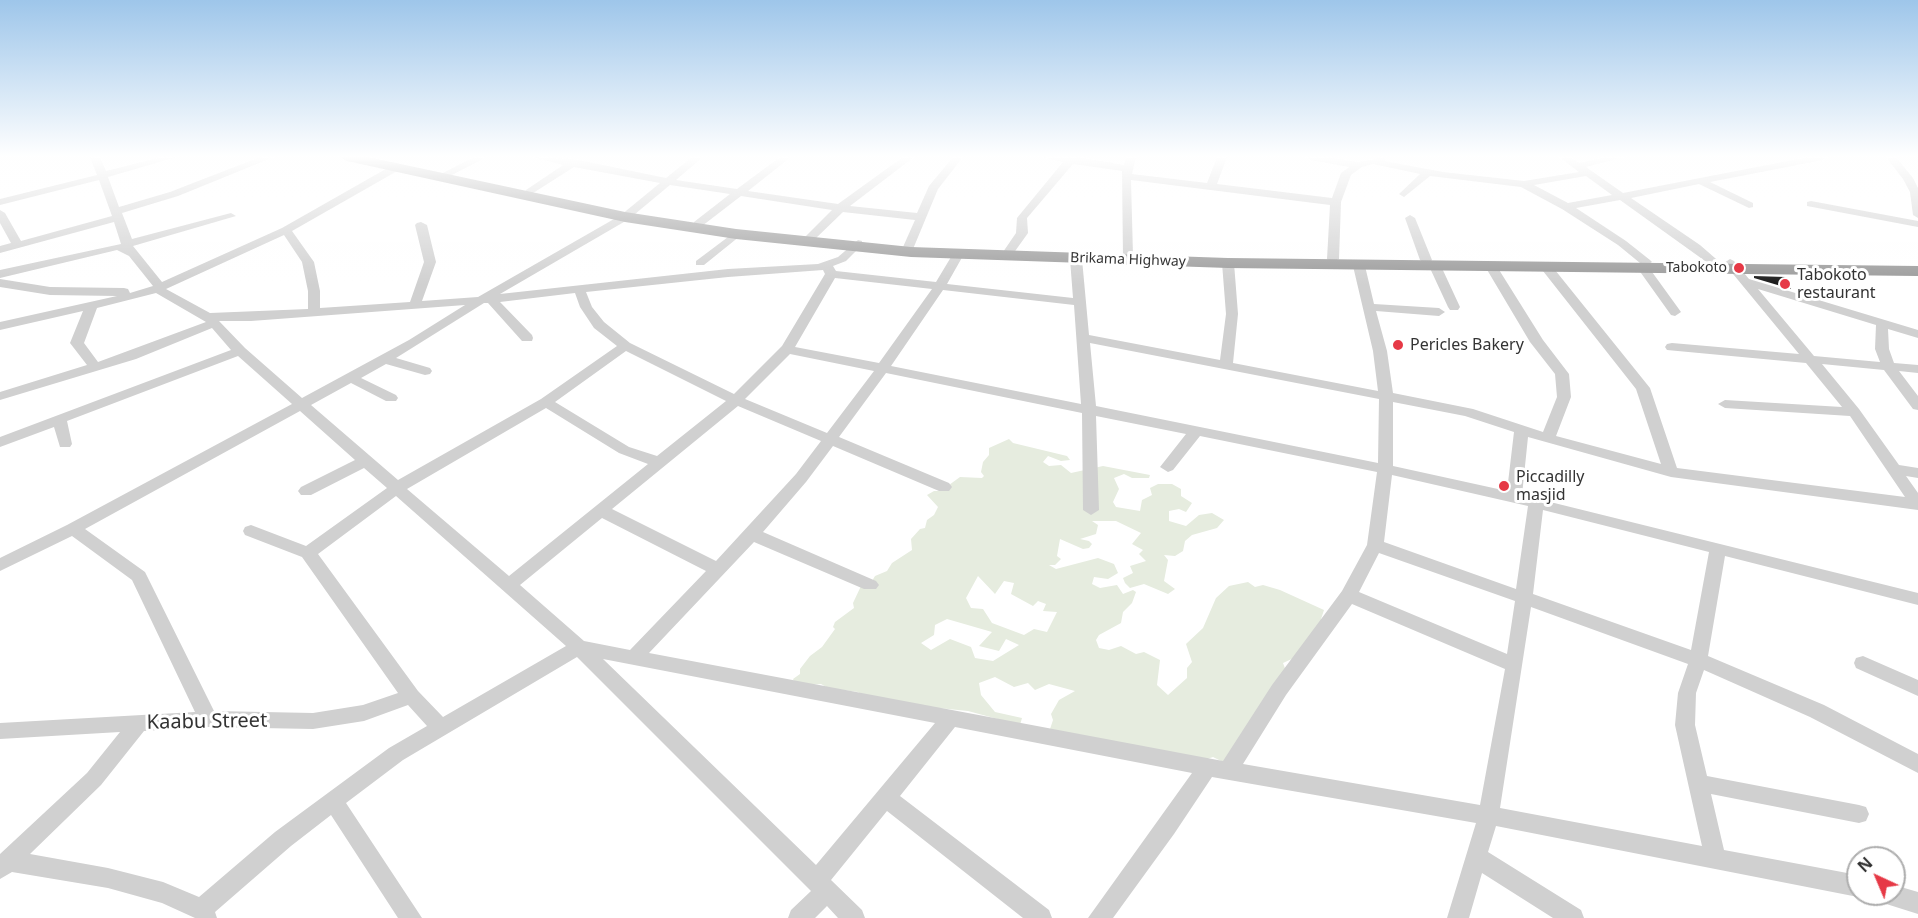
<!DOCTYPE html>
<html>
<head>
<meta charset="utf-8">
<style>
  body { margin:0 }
  #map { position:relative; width:1918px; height:918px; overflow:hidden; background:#fff; font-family:"Noto Sans",sans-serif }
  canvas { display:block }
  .north { position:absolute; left:1846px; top:846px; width:60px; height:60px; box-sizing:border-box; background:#fff; border:2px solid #adadad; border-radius:50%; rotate:316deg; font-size:16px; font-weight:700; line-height:24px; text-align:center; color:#333 }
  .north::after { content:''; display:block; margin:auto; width:21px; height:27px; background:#e63946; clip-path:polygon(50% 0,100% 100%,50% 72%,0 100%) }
</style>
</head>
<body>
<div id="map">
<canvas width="1918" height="918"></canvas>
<div class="north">N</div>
</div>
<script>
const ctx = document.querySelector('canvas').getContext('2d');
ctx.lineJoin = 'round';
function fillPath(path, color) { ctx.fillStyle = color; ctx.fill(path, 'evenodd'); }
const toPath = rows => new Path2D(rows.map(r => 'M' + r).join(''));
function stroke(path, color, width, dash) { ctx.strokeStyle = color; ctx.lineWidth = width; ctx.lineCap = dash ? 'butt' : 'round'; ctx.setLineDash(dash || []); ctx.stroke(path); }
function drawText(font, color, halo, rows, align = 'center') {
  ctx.font = font + ' "Noto Sans",sans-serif'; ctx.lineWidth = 6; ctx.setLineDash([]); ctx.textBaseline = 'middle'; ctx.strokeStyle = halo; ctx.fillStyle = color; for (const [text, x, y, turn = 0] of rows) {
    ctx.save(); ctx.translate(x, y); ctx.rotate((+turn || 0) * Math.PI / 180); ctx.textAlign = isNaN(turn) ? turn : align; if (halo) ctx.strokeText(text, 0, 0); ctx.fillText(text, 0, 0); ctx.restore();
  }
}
const green = toPath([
  [1009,439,1013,443,1067,456,1070,460,1061,461,1048,456,1043,462,1049,466,1061,465,1071,473,1103,466,1150,475,1149,478,1132,478,1124,474,1114,478,1119,489,1113,502,1116,507,1140,511,1142,500,1152,495,1150,488,1158,484,1172,484,1181,489,1181,496,1192,503,1186,512,1179,509,1169,511,1169,521,1186,526,1199,515,1212,513,1224,520,1217,528,1192,535,1185,541,1183,551,1175,556,1164,555,1168,560,1164,581,1175,589,1168,594,1144,584,1130,588,1125,583,1123,578,1133,573,1130,566,1146,561,1139,554,1143,550,1132,544,1141,533,1116,521,1092,521,1098,525,1096,534,1080,539,1089,541,1092,544,1089,548,1083,549,1060,539,1057,556,1061,559,1055,565,1049,565,1056,569,1098,558,1114,564,1118,573,1108,579,1094,577,1092,584,1100,588,1117,585,1123,594,1133,590,1136,592,1132,603,1123,612,1121,623,1099,635,1096,640,1099,648,1109,650,1121,646,1136,654,1144,652,1160,660,1157,685,1168,695,1187,678,1187,668,1192,662,1186,644,1203,628,1216,598,1229,586,1248,582,1255,587,1263,585,1280,590,1324,610,1321,619,1323,628,1296,657,1283,663,1286,671,1223,762,1213,757,1207,759,1049,732,1053,720,1051,714,1059,700,1075,691,1049,684,1035,690,1028,683,1014,687,995,677,979,683,981,695,995,712,1022,718,1020,725,968,711,869,701,858,692,828,688,821,684,796,686,793,679,800,674,800,669,810,656,822,647,835,629,833,627,835,622,854,608,853,603,861,586,872,581,875,576,887,571,892,563,912,550,911,539,920,529,925,528,927,520,934,515,938,507,927,495,934,491,946,491,949,485,960,477,982,478,984,476,981,472,983,462,989,455,989,448],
  [978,576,995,594,1004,581,1014,583,1011,594,1033,606,1038,601,1046,604,1043,611,1057,612,1047,632,1034,629,1024,635,992,623,983,609,971,608,966,598],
  [947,619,992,632,979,646,999,651,1006,639,1019,645,993,661,975,658,971,647,950,639,931,650,921,643,934,635,935,625]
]);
const building = toPath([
  [1754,276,1785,277,1791,289,1754,278]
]);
const minor = toPath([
  [90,157,100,157,106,171,161,157,177,157,108,177,119,207,170,192,260,157,274,157,178,196,122,213,132,239,231,213,236,216,133,246,162,282,282,228,391,166,399,166,399,170,292,231,314,262,320,291,320,308,410,302,424,262,415,225,417,223,421,222,427,225,436,262,422,301,478,297,621,215,660,183,574,167,530,195,525,192,526,190,563,165,532,157,574,159,666,178,692,157,703,157,676,180,737,189,780,157,791,157,748,191,838,204,903,157,914,157,850,206,917,213,929,186,953,157,963,157,938,189,913,249,905,249,903,247,915,220,843,212,814,240,810,241,804,238,832,210,741,196,702,226,694,226,694,222,730,194,670,185,629,219,500,294,728,269,818,264,838,257,858,240,862,241,862,245,846,261,833,266,836,271,936,282,954,252,958,251,964,254,947,284,1073,298,1070,259,1076,256,1082,259,1089,335,1220,360,1226,314,1222,263,1228,259,1234,263,1238,314,1233,363,1378,391,1373,351,1353,266,1359,262,1365,266,1374,304,1439,308,1445,312,1439,316,1376,311,1387,351,1393,393,1473,409,1543,432,1557,397,1555,374,1530,342,1486,268,1492,264,1496,265,1543,340,1569,374,1571,397,1556,436,1661,464,1636,389,1543,271,1543,265,1547,264,1551,265,1650,388,1677,468,1905,497,1850,416,1725,408,1718,404,1725,400,1842,407,1806,363,1667,350,1665,347,1667,344,1672,343,1799,354,1724,263,1730,259,1734,261,1749,279,1918,330,1918,338,1888,329,1889,349,1894,363,1918,365,1918,373,1899,371,1918,396,1918,410,1913,409,1884,370,1822,364,1859,409,1899,465,1918,468,1918,478,1906,476,1918,493,1918,510,1671,477,1528,437,1522,495,1918,593,1918,605,1725,556,1708,656,1824,705,1918,754,1918,773,1810,717,1704,670,1696,693,1695,725,1707,776,1859,805,1866,807,1869,814,1866,821,1859,823,1711,794,1724,850,1858,875,1858,894,1864,894,1858,897,1496,826,1488,852,1581,910,1584,918,1553,918,1482,873,1469,918,1447,918,1476,823,1212,777,1174,834,1113,918,1088,918,1192,773,955,727,900,796,1049,910,1052,918,1023,918,887,811,831,880,862,910,865,918,838,918,827,906,815,918,788,918,791,910,811,891,577,657,403,760,346,803,422,918,398,918,331,815,291,846,215,912,217,918,195,918,162,903,108,888,12,872,0,879,0,854,87,773,120,732,0,739,0,723,195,712,132,580,72,536,0,571,0,558,67,525,292,404,238,356,67,421,72,444,70,447,60,447,54,427,0,447,0,437,231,350,212,328,136,359,0,400,0,392,87,365,70,343,83,311,0,330,0,322,117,296,50,295,0,287,0,279,50,287,124,288,128,289,130,293,153,286,129,256,117,250,0,278,0,270,121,244,114,222,0,253,0,246,11,243,0,223,0,210,5,213,21,241,112,216,99,180,0,205,0,199,97,175,90,157],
  [284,235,302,262,308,291,308,309,210,313,166,289,284,235],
  [823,270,825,274,782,346,734,394,630,343,604,322,592,307,586,292,728,277,823,270],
  [835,278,932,289,879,363,795,347,835,278],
  [1758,289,1876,325,1875,349,1880,362,1814,356,1758,289],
  [943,290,1074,305,1081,404,891,366,943,290],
  [156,293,206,322,98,362,84,343,97,308,156,293],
  [575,293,580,307,594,328,617,346,541,399,398,480,311,405,351,383,386,401,396,401,398,398,396,395,361,378,386,364,425,375,430,374,432,371,430,368,396,358,484,303,488,303,522,341,532,341,533,338,532,335,500,302,575,293],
  [465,305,409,340,302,398,245,348,219,321,251,321,465,305],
  [1090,343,1379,399,1378,463,1096,406,1090,343],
  [626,351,726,401,657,456,629,447,555,402,626,351],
  [790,354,874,371,827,433,745,399,790,354],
  [886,373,1082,413,1083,510,1091,515,1099,510,1096,416,1186,434,1160,467,1168,472,1173,470,1200,436,1377,472,1367,545,1342,591,1272,685,1223,761,649,653,754,542,864,589,876,589,879,585,876,581,763,532,806,482,833,446,939,491,949,491,952,487,949,483,839,437,886,373],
  [1393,402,1465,416,1514,432,1507,491,1393,466,1393,402],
  [738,406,821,441,796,474,716,561,612,509,738,406],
  [546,408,619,453,648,464,509,576,407,489,546,408],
  [300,411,355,460,301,487,298,491,301,495,311,495,364,468,387,488,306,546,251,525,245,527,243,531,245,535,302,557,398,693,363,705,313,713,214,711,145,572,85,529,300,411],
  [1392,475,1528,506,1516,589,1384,542,1392,475],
  [396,496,566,646,443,717,418,691,318,554,396,496],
  [1543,510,1709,552,1691,650,1533,594,1543,510],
  [602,518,706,571,630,650,584,641,520,585,602,518],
  [1379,553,1515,601,1507,654,1359,592,1379,553],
  [1352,604,1505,669,1480,805,1243,764,1286,695,1352,604],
  [1531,607,1688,664,1678,693,1675,725,1702,846,1500,808,1531,607],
  [603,659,935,723,816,865,603,659],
  [408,705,427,726,389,748,275,832,199,897,163,882,108,868,30,854,101,785,144,731,208,727,313,729,364,721,408,705],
  [474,157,487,157,450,176,441,174,474,157],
  [1041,157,1078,157,1124,165,1126,157,1136,157,1132,174,1207,183,1217,157,1227,157,1217,184,1332,198,1341,173,1349,167,1310,160,1305,157,1328,157,1358,162,1385,157,1385,161,1443,172,1524,181,1579,172,1559,157,1571,157,1579,163,1605,157,1624,157,1586,167,1623,193,1808,157,1828,157,1823,160,1710,182,1753,203,1753,207,1749,208,1699,184,1631,198,1700,245,1723,265,1725,267,1719,271,1620,200,1576,208,1626,241,1650,260,1652,262,1647,265,1681,312,1675,316,1671,315,1636,266,1640,263,1618,245,1562,209,1521,187,1430,176,1404,197,1399,194,1420,174,1373,164,1362,167,1351,175,1341,202,1339,259,1333,262,1327,259,1330,205,1131,180,1133,256,1127,259,1123,258,1122,171,1073,164,1027,218,1028,233,1013,254,1005,254,1003,252,1016,233,1017,218,1063,162,1041,157],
  [1586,176,1612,195,1568,203,1534,185,1586,176],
  [1886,157,1896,157,1913,178,1918,188,1918,218,1913,215,1910,192,1903,179,1886,157],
  [1811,201,1918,221,1918,227,1807,206,1807,202,1811,201],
  [1410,215,1415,218,1432,260,1430,262,1426,263,1420,260,1405,218,1410,215],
  [736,231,742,234,740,236,704,265,696,265,696,261,736,231],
  [1435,262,1441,266,1460,307,1458,310,1450,310,1448,307,1429,266,1435,262],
  [1863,656,1918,680,1918,696,1856,668,1854,663,1856,658,1863,656],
  [1894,885,1918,892,1918,914,1880,902,1877,894,1894,894,1894,885]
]);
const highway = toPath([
  [340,157,368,157,625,212,736,229,911,247,1228,258,1918,266,1918,276,1228,268,911,257,736,239,625,222,347,161,340,157]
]);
const markers = [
  [1739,268,6,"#e63946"],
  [1785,284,6,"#e63946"],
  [1398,345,6,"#e63946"],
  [1504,486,6,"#e63946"]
];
const farStreetnames = [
  ["Brikama Highway",1128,260,2]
];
const farPoinames = [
  ["Tabokoto",1727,268]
];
const poiNames = [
  ["Tabokoto",1797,275],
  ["restaurant",1797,293],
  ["Pericles Bakery",1410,345],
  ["Piccadilly",1516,477],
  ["masjid",1516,495]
];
const nearStreetnames = [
  ["Kaabu Street",207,722,-1]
];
fillPath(green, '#e6ecdf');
fillPath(building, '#1a1a1a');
fillPath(minor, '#d0d0d0');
fillPath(highway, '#9a9a9a');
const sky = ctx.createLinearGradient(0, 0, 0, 285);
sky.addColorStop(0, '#9ec6ea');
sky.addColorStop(0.55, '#fff');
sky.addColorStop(1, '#ffffff00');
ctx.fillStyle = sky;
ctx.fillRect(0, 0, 1918, 285);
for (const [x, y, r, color] of markers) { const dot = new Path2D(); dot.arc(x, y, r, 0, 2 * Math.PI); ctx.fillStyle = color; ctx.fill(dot); stroke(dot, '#fff', 2); }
drawText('14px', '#333', '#fff', farStreetnames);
drawText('14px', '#333', '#fff', farPoinames, 'right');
drawText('16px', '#333', '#fff', poiNames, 'left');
drawText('20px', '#333', '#fff', nearStreetnames);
</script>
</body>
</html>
